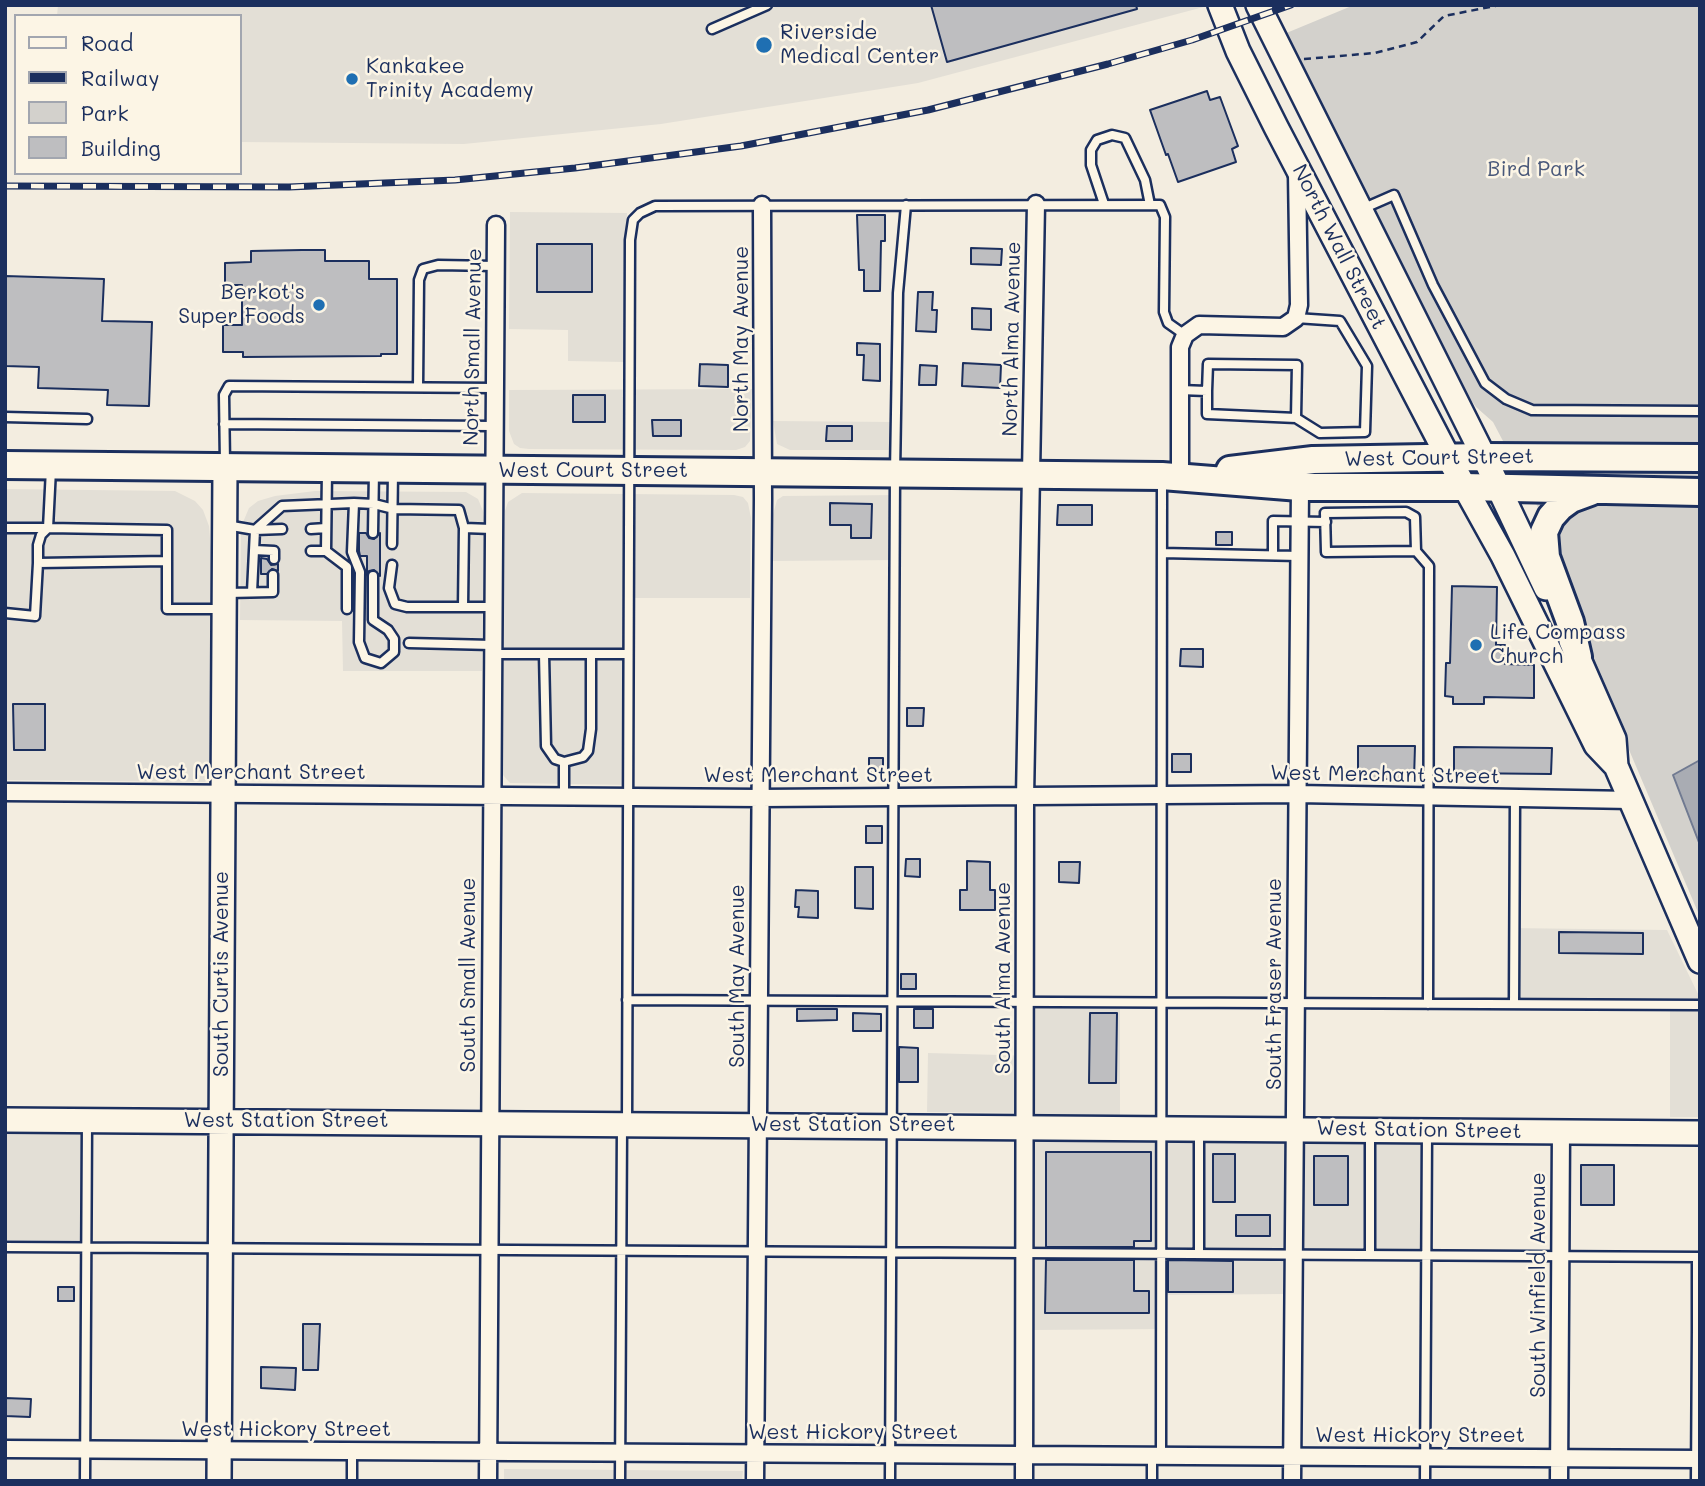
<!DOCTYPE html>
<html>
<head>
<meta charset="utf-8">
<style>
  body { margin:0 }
  #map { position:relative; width:1705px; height:1486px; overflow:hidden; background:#f3ede0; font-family:Mali,sans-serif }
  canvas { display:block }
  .frame { position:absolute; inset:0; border:7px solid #1b2f5e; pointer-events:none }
  .legend { position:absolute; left:14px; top:14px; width:228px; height:161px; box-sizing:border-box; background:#fcf5e5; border:2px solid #a2a6af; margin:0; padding:9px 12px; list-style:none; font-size:21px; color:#1b2f5e }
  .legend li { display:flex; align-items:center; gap:14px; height:35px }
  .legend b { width:35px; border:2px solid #a2a6af }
</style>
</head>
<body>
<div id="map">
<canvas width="1705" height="1486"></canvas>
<div class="frame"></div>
<ul class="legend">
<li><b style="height:9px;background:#fcf5e5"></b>Road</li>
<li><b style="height:9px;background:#1b2f5e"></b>Railway</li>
<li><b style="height:19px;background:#d3d1cc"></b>Park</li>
<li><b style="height:19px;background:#bebec0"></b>Building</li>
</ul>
</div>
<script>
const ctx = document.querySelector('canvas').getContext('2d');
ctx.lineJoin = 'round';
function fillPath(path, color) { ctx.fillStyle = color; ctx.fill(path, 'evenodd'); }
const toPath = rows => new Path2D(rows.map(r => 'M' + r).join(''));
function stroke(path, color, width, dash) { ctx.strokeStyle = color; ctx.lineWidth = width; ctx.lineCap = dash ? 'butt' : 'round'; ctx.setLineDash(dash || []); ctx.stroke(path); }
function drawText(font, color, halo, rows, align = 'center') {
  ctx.font = font + ' Mali,sans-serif'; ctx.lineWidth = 5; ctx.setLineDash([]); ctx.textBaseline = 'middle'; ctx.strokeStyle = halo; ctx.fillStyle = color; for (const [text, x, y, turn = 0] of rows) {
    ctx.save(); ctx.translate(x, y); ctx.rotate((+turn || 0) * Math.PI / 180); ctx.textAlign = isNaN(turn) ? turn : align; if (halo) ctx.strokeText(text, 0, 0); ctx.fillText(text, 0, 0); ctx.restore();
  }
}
const built = toPath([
  [58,5,1211,5,918,83,661,124,464,144,240,142,240,16,57,16],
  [510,212,627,213,625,362,568,361,568,330,509,329],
  [752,389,750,441,745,447,736,450,529,449,520,448,514,444,509,431,509,390],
  [773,421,892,422,892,450,790,450,777,444],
  [5,489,175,491,195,501,203,510,209,526,212,562,211,773,209,778,205,782,5,780],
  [315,491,466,492,478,499,483,511,484,519,482,671,343,671,342,621,240,620,241,527,249,508,258,501,275,496],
  [522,493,734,495,743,497,748,503,751,518,750,598,632,598,629,785,510,783,503,775,505,511,508,502],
  [900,495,899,560,772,561,772,518,777,500,783,496],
  [1508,928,1667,930,1700,998,1700,1117,1670,1117,1670,1010,1508,1008],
  [1120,1005,1120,1141,1423,1143,1421,1251,1284,1249,1283,1294,1163,1295,1163,1329,1034,1330,1035,1113,927,1112,928,1053,1035,1056,1035,1006],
  [5,1133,91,1134,91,1241,5,1240],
  [504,1469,743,1471,742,1481,504,1481]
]);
const green = toPath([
  [1354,5,1700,5,1700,917,1596,672,1552,534,1493,422,1476,407,1465,392,1324,117,1284,34]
]);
const water = toPath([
  [1700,760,1700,845,1673,775,1700,760]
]);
const building = toPath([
  [931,5,1136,5,1137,9,947,62,931,5],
  [1207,91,1210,100,1220,97,1238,146,1232,149,1236,162,1178,182,1168,154,1166,155,1150,110,1207,91],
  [857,215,885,215,885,241,881,241,880,291,864,291,864,270,859,270,857,215],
  [537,244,592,244,592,292,537,292,537,244],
  [971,248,1002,249,1001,265,971,264,971,248],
  [302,250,325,250,325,261,369,261,369,279,397,279,397,354,381,354,381,356,243,357,243,352,223,352,223,325,242,325,242,285,225,285,225,263,251,262,251,251,302,250],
  [5,276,104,279,102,321,152,322,149,406,107,405,108,390,38,388,39,367,5,366,5,276],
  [918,292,933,292,932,310,937,310,936,332,916,331,918,292],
  [972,308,991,309,991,330,972,329,972,308],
  [857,343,880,344,880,381,863,380,864,355,857,355,857,343],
  [963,363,1001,365,1000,388,962,386,963,363],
  [700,364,728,365,728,387,699,386,700,364],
  [920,365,937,366,936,385,919,385,920,365],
  [573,395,605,395,605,422,573,422,573,395],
  [652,420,681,420,681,436,653,436,652,420],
  [827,426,852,426,852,441,826,441,827,426],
  [830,503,872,504,871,538,851,538,851,525,830,525,830,503],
  [1058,505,1092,505,1092,525,1057,525,1058,505],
  [1216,532,1232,532,1232,545,1216,545,1216,532],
  [359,533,366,533,369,538,374,539,380,533,380,576,374,570,369,571,367,575,367,556,360,556,359,551,359,533],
  [261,558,267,559,271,565,278,564,278,571,272,569,267,574,261,574,261,558],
  [1452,586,1497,587,1496,645,1505,645,1505,664,1534,665,1534,698,1484,697,1484,704,1453,704,1453,697,1445,696,1446,663,1450,663,1452,586],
  [1181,649,1203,649,1203,667,1180,666,1181,649],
  [13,704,45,704,45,750,14,750,13,704],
  [907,708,924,708,923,726,907,726,907,708],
  [1358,746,1415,746,1414,779,1358,779,1358,746],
  [1454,747,1552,748,1551,774,1454,773,1454,747],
  [1172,754,1191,754,1191,772,1172,772,1172,754],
  [869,758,883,758,883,772,869,772,869,758],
  [866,826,882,826,882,843,866,843,866,826],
  [906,859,920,859,920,877,905,876,906,859],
  [967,861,990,862,990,890,995,890,995,910,960,910,960,890,967,890,967,861],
  [1059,862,1080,862,1079,883,1059,882,1059,862],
  [855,867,873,867,873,909,855,908,855,867],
  [796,890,818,891,818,918,798,917,799,907,795,907,796,890],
  [1559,932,1643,933,1643,954,1559,953,1559,932],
  [901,974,916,974,916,989,901,989,901,974],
  [797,1009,837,1009,837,1020,797,1021,797,1009],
  [914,1009,933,1009,933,1028,914,1028,914,1009],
  [853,1013,881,1014,881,1031,853,1031,853,1013],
  [1090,1013,1117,1013,1116,1083,1089,1083,1090,1013],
  [899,1047,918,1048,918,1082,899,1082,899,1047],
  [1046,1152,1151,1152,1151,1241,1134,1241,1134,1247,1046,1247,1046,1152],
  [1213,1154,1235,1154,1235,1202,1213,1202,1213,1154],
  [1314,1156,1348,1156,1348,1205,1314,1205,1314,1156],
  [1581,1165,1614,1165,1614,1205,1581,1205,1581,1165],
  [1236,1215,1270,1215,1270,1236,1236,1236,1236,1215],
  [1046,1260,1134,1260,1134,1291,1149,1291,1149,1313,1045,1313,1046,1260],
  [1168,1260,1233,1261,1233,1292,1168,1292,1168,1260],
  [58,1287,74,1287,74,1301,58,1301,58,1287],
  [303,1324,320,1324,318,1370,303,1370,303,1324],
  [261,1367,296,1368,295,1390,261,1388,261,1367],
  [5,1398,31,1399,30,1417,5,1416,5,1398]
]);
const path = toPath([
  [1304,59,1375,53,1417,42,1444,16,1500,5]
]);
const lane = toPath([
  [712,29,767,5],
  [1104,204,1091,165,1091,150,1097,140,1112,135,1125,138,1145,180,1150,205],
  [1362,209,1394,195,1433,285,1485,383,1506,399,1532,410,1700,411],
  [418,387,419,280,423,269,438,265,495,266],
  [1180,390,1207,391,1207,414,1296,418,1320,433,1365,432,1367,366,1340,321,1296,318],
  [1207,391,1208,364,1297,365,1296,418],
  [5,417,87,419],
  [224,424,493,426],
  [225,463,224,395,229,386,494,388],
  [51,469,48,528,167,530,167,609,223,609],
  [354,503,352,552,360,572,359,642,365,658,381,663,394,652,394,639,388,630,373,620,373,576],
  [226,525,255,530,252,592],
  [5,528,48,528],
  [48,528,41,535,38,545,38,563,167,561],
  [464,528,492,529],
  [311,529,326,528],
  [255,530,282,506,354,503,374,504,394,509,459,510,464,528,463,607],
  [255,530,282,529],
  [373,533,374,471],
  [392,544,393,472],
  [254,550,274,551,274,559],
  [311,551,326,551,327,471],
  [326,551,347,567,347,609],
  [1416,551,1326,552,1325,513,1406,512,1415,517,1416,551,1429,566,1428,1004],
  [1162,553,1299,556],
  [1273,555,1273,521,1326,522],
  [392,565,389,588,395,604,407,607,492,607],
  [228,593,273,592,273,575],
  [5,613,35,616,38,563],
  [409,643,492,645],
  [492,654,628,654],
  [544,654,546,746,555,759,564,762,583,757,588,751,591,729,591,654],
  [564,762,564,795],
  [627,1000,1700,1005],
  [1514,1004,1515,798],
  [627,1123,630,240,633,220,640,213,655,206,1160,205,1165,217,1164,312,1168,323,1185,335],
  [5,1247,1700,1257],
  [1199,1254,1199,1131],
  [1370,1255,1370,1133],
  [1697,1329,1697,1257],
  [1161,1456,1162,479],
  [85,1481,87,1123],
  [352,1481,352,1451],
  [620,1481,622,1127],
  [890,1481,895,473,898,293,906,205],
  [1152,1481,1152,1455],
  [1425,1481,1427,1133],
  [1696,1481,1697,1329,1700,1329]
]);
const street = toPath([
  [1180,476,1180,347,1185,335,1199,325,1283,327,1296,318,1299,305,1297,173],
  [5,792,760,798,1297,794,1631,800],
  [5,1449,1700,1459],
  [488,1481,496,225],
  [755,1481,763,499,762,205],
  [1024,1481,1025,797,1036,204],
  [1292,1481,1300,487],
  [1559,1481,1561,1131]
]);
const secondary = toPath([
  [1220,5,1238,51,1276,127,1448,457,1503,556,1596,745,1616,766,1700,961],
  [1258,5,1484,457,1546,588],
  [1571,641,1614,739,1616,766],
  [5,1120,1700,1133],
  [219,1481,225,467]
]);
const primary = toPath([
  [5,465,1162,476,1300,487,1464,487,1700,492],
  [1230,470,1313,460,1484,457,1700,458],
  [1578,657,1570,622,1546,557,1544,532,1551,517,1560,507,1571,499,1590,492]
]);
const rail = toPath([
  [5,186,289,187,455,180,575,168,741,146,928,110,1108,64,1192,40,1291,5]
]);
const markers = [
  [764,45,9,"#1f6fb2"],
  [352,79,7,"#1f6fb2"],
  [319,305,7,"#1f6fb2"],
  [1476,645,7,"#1f6fb2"]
];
const poiNames = [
  ["Riverside",780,33],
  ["Medical Center",780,57],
  ["Kankakee",366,67],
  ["Trinity Academy",366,91],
  ["Berkot's",305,293,"right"],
  ["Super Foods",305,317,"right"],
  ["Life Compass",1490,633],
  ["Church",1490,657]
];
const parkNames = [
  ["Bird Park",1536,170]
];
const streetNames = [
  ["North Wall Street",1339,247,63],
  ["North May Avenue",742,339,-90],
  ["North Alma Avenue",1012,339,-89],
  ["North Small Avenue",473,347,-89],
  ["West Court Street",1439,458,-1],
  ["West Court Street",593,471],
  ["West Merchant Street",251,773],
  ["West Merchant Street",1385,775,1],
  ["West Merchant Street",818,776],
  ["South Curtis Avenue",222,974,-90],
  ["South Small Avenue",469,975,-90],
  ["South May Avenue",738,976,-90],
  ["South Alma Avenue",1004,978,-90],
  ["South Fraser Avenue",1275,984,-90],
  ["West Station Street",286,1121],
  ["West Station Street",853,1125],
  ["West Station Street",1419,1130,1],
  ["South Winfield Avenue",1539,1285,-90],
  ["West Hickory Street",286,1430],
  ["West Hickory Street",853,1433],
  ["West Hickory Street",1420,1436]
];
fillPath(built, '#e3dfd6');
fillPath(green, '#d3d1cc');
fillPath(water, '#a9acb3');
stroke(water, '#707a91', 2);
fillPath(building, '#bebec0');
stroke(building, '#1b2f5e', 2);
stroke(lane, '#1b2f5e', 13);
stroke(street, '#1b2f5e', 21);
stroke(secondary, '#1b2f5e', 28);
stroke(primary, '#1b2f5e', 32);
stroke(path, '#1b2f5e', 2.5, [7, 5]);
stroke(lane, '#fcf5e5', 8);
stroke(street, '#fcf5e5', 16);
stroke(secondary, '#fcf5e5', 23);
stroke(primary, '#fcf5e5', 26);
stroke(rail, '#1b2f5e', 7);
stroke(rail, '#fcf5e5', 4.5, [13]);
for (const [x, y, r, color] of markers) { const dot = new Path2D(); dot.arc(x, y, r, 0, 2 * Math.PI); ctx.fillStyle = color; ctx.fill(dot); stroke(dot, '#fcf5e5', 2.5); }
drawText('21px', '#1b2f5e', '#fcf5e5', poiNames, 'left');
drawText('21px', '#49587a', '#fcf5e5', parkNames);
drawText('21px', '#1b2f5e', '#fcf5e5', streetNames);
</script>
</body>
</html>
